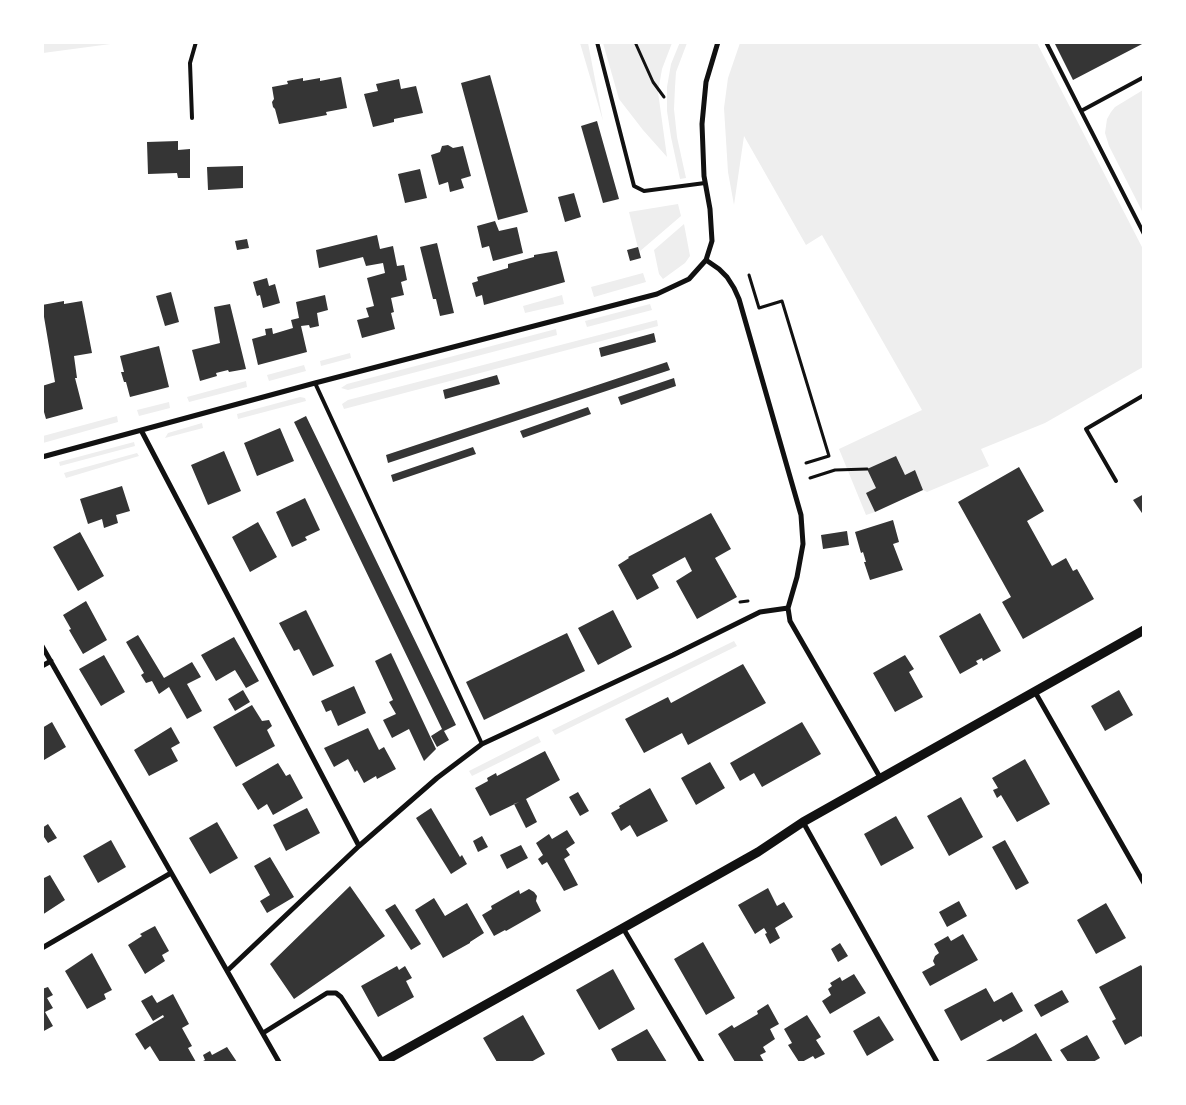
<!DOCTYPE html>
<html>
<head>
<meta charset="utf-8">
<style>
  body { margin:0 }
  #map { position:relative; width:1186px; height:1105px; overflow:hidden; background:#fff; font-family:"DM Sans",sans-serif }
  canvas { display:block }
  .frame { position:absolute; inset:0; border:44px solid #fff; pointer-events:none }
</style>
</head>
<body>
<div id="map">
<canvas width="1186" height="1105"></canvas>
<div class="frame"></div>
</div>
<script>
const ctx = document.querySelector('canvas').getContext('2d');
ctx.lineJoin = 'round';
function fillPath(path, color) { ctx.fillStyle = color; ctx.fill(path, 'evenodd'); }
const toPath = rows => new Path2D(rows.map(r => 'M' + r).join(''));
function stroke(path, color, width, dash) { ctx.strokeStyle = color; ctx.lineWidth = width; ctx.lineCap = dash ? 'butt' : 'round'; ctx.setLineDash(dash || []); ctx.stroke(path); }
const green = toPath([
  [43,42,118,42,118,43,43,53],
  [680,42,687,43,676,72,675,87,674,109,677,137,686,178,680,179,671,137,667,111,667,87,671,64],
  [580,43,588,43,603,121],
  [603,43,672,43,662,69,658,92,667,157,643,130,619,99],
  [740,43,1037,43,1143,249,1143,367,1045,423,981,449,989,466,927,492,923,490,915,470,905,475,896,456,867,469,876,488,867,493,875,512,866,515,839,449,922,410,822,235,806,245,744,136,734,205,728,172,724,108,728,78],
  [1143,90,1143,213,1109,146,1105,133,1107,119,1111,112,1115,107],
  [678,204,681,216,639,252,629,212],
  [684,224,690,256,685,263,663,279,659,274,654,250],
  [643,273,646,282,594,297,591,287],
  [562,295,564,304,525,313,523,306],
  [650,304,652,310,587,327,585,321],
  [657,320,658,326,344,409,342,404,348,400],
  [556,329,557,335,348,390,341,388,347,384],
  [350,353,351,358,321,366,320,361],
  [304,365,306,371,269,381,267,375],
  [246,381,247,387,189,402,187,397],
  [300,397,305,398,306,401,238,419,237,414],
  [169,402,170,408,139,416,137,410],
  [117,416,118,422,43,443,43,436],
  [202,423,203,428,165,438,168,433],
  [134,442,135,446,60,466,59,462],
  [137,453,139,456,66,478,64,473],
  [734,641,737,646,555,735,552,730],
  [538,736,541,742,472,776,469,771]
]);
const building = toPath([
  [1054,42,1144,42,1144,43,1073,80],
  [490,75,528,212,498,220,461,83],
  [341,77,347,108,326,112,327,115,279,124,275,109,273,107,272,102,274,99,272,87,288,84,287,81,303,78,303,81,320,78,320,81],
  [399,79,401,89,416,86,423,113,394,119,394,122,373,127,364,94,378,91,376,84],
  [597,121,619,199,603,203,581,126],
  [178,141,178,150,190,149,190,178,178,178,177,173,148,174,147,142],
  [448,145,453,148,463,146,471,176,461,179,464,188,450,192,448,182,439,185,431,155,440,152,442,146],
  [243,166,243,188,208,190,207,167],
  [420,169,427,198,405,203,398,174],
  [574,193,581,217,565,222,558,197],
  [495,221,499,231,517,227,523,253,493,261,489,246,482,248,477,226],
  [377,235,380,249,393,246,397,266,404,265,407,280,401,282,404,295,391,298,394,312,391,313,395,329,362,338,357,320,369,317,366,308,374,306,367,278,385,273,383,263,366,266,363,257,319,268,316,250],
  [247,239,249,248,237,250,235,241],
  [437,243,454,313,440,316,436,299,433,299,420,247],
  [638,247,641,258,630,261,627,250],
  [557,251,565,282,484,305,482,295,476,297,472,283,478,281,477,277,508,268,508,264,534,257,534,255],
  [267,278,269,286,275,284,280,303,263,308,260,295,257,296,253,282],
  [171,292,179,322,165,326,156,296],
  [325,295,328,310,317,313,319,326,310,328,309,325,301,326,307,352,258,365,252,339,266,335,265,329,272,328,273,334,293,328,291,320,299,318,296,302],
  [64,301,64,304,82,301,92,353,74,356,77,378,75,378,83,409,46,419,42,405,42,386,55,382,42,305],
  [230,304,246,369,229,372,228,370,216,373,217,376,200,381,192,350,220,343,214,307],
  [654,333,656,342,601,357,599,348],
  [159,346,169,387,130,397,126,382,124,382,121,372,124,372,120,356],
  [667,362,670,370,388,463,386,455],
  [497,375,500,384,445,399,443,390],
  [674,378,676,386,621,405,618,397],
  [588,407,591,414,523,438,520,431],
  [306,416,456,725,444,731,449,740,437,747,431,736,442,729,294,422],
  [280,428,294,461,257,476,244,443],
  [473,447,476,454,393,482,391,475],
  [224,451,241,491,208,505,191,465],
  [896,456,905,475,915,470,923,490,875,512,866,493,876,488,867,469],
  [1019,467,1044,511,1027,521,1052,566,1066,558,1073,571,1077,569,1094,599,1023,639,1002,602,1011,597,958,502],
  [122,486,130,511,116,515,118,523,104,528,102,519,88,524,80,499],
  [1144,494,1144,516,1133,500],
  [305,498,320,530,305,537,307,540,292,547,276,512],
  [711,513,731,549,715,558,737,597,697,619,676,581,692,571,685,557,652,575,659,588,637,600,618,565,629,558,628,557],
  [893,520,899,542,893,544,903,570,870,580,864,562,866,562,863,552,861,553,855,532],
  [258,522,277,557,250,572,232,537],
  [847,531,849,545,823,549,821,535],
  [80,532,104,576,78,591,53,547],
  [86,601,107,640,83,654,69,630,71,629,63,615],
  [306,610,334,666,313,676,299,649,294,651,279,623],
  [613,610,632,647,598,665,578,628],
  [980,613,1001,651,983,661,982,658,976,661,978,664,960,674,939,636],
  [567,633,585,671,484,720,466,682],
  [138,635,164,678,192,662,201,677,187,684,202,711,187,719,169,687,159,694,152,681,146,683,141,675,144,673,126,642],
  [234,637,259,681,246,688,235,670,216,681,201,655],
  [391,653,436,749,424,761,409,729,392,738,383,720,396,714,389,702,393,700,375,661],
  [104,655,125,692,101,706,79,669],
  [905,655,914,669,909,672,923,697,895,712,873,673],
  [743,664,766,703,688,745,682,733,644,753,625,719,668,697,671,703],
  [354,686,366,713,338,726,331,710,326,712,321,701],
  [243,690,250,702,235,711,228,699],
  [1119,690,1133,715,1105,731,1091,706],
  [252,705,262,721,269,720,272,726,267,730,275,746,236,767,213,727],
  [52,722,66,747,44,760,42,757,42,728],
  [802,722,821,754,762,787,754,773,740,781,730,763],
  [171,727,180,743,171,748,178,761,149,776,134,750],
  [368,728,379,750,384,747,396,769,377,779,376,776,364,783,357,770,355,772,348,759,334,767,324,748],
  [545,751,560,780,526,799,537,822,526,828,514,804,519,802,490,816,475,788,488,781,487,778,496,773,497,776],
  [1025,759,1050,804,1017,822,1001,795,997,798,993,790,998,788,992,778],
  [710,762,725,788,696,805,681,778],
  [278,763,286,776,290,774,303,798,273,815,267,804,258,810,242,784],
  [650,788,668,821,637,837,630,825,621,831,611,813,620,808,619,806],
  [578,792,589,811,580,816,569,797],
  [961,797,983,837,949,856,927,816],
  [307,808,320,833,286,851,273,825],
  [431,808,460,857,462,855,467,864,451,874,416,818],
  [896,816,914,848,881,866,864,834],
  [217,822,238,858,210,874,189,838],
  [48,824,57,838,48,843,42,834,42,828],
  [567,830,575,843,566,849,570,855,564,859,578,885,564,891,547,862,542,865,538,859,543,855,536,843,549,834,552,839],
  [482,836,488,847,478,852,473,841],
  [111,840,126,867,98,883,83,856],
  [1005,840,1029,883,1016,890,992,847],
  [521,845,528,858,507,869,500,855],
  [270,857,294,897,267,913,260,901,270,895,254,866],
  [50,875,65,900,42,915,42,879],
  [350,886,385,936,294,999,270,964],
  [768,888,777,906,784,902,793,917,775,928,780,938,770,944,765,934,767,933,764,928,755,934,738,905],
  [529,889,534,892,537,896,536,901,541,911,506,931,505,930,494,936,482,915,492,909,491,906,519,890,520,894],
  [434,898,445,916,467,903,484,933,470,942,470,943,443,958,415,910],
  [959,901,967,916,947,927,939,912],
  [1106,903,1126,938,1096,954,1077,920],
  [395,904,421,944,411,950,385,910],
  [155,926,169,951,162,955,165,961,145,974,128,945,142,936,140,934],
  [963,934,978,960,930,986,922,972,935,965,933,961,935,956,939,953,934,944,948,936,951,941],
  [703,942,735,998,706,1015,674,959],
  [840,943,848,956,838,962,831,949],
  [92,953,112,990,104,994,106,999,87,1009,65,971],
  [1141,965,1144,970,1144,1039,1141,1036,1125,1045,1112,1021,1116,1019,1099,987],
  [397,966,399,970,405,966,412,978,406,981,414,997,378,1017,361,986],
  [613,969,635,1009,599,1030,576,990],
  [854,974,866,993,830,1014,822,1001,831,995,828,989,832,986,830,983,840,977,842,981],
  [48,987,53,995,47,998,53,1008,45,1012,53,1026,42,1032,42,989],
  [986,988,994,1002,1012,992,1023,1011,1003,1022,1001,1019,961,1041,944,1010],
  [1062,990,1069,1002,1041,1017,1034,1005],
  [173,994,189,1024,182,1028,192,1046,188,1048,196,1062,160,1062,150,1046,145,1050,135,1034,164,1017,163,1015,153,1021,141,1001,152,995,157,1003],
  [768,1004,779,1024,770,1029,775,1039,763,1047,766,1052,760,1055,764,1062,735,1062,718,1034,732,1025,734,1028,758,1014,757,1011],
  [523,1015,545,1054,531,1062,497,1062,483,1038],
  [807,1015,821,1037,816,1040,825,1054,815,1059,813,1056,802,1062,799,1062,788,1045,792,1043,784,1029],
  [879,1016,894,1040,867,1056,853,1031],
  [647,1029,667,1062,618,1062,611,1049],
  [1036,1033,1053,1062,984,1062,1014,1046],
  [1087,1035,1100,1058,1093,1062,1068,1062,1060,1050],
  [227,1047,237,1062,201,1062,205,1060,203,1055,210,1051,212,1055]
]);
const path = toPath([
  [635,42,653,82,664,97],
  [749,275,759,308,782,301,829,456,806,463],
  [810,478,835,470,867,469],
  [740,602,748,601]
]);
const service = toPath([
  [597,42,634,186,644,191,705,183],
  [1046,42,1081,111],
  [1144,77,1081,111,1144,234],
  [192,118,190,63,196,42],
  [315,383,482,744],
  [1116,481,1086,429,1144,395]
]);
const minor = toPath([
  [706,260,719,269,727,277,734,288,739,299,801,515,803,544,797,577,788,608,790,621,881,779],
  [141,430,359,846],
  [42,457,315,383,657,294,689,279,706,260,712,241,710,209,704,176,702,124,706,82,718,42],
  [42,646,279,1062],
  [42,666,51,661],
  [1035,692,1144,883],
  [803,822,937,1062],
  [623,928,702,1062],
  [42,948,171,873],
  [227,971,359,846,437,778,482,744,673,655,760,612,788,608],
  [263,1033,327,993,336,993,341,997,383,1062]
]);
const tertiary = toPath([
  [383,1062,623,928,758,852,803,822,1144,630]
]);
fillPath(green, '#eee');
fillPath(building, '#353535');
stroke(path, '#111', 3);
stroke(service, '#111', 4);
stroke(minor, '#111', 5);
stroke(tertiary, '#111', 9);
</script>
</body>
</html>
